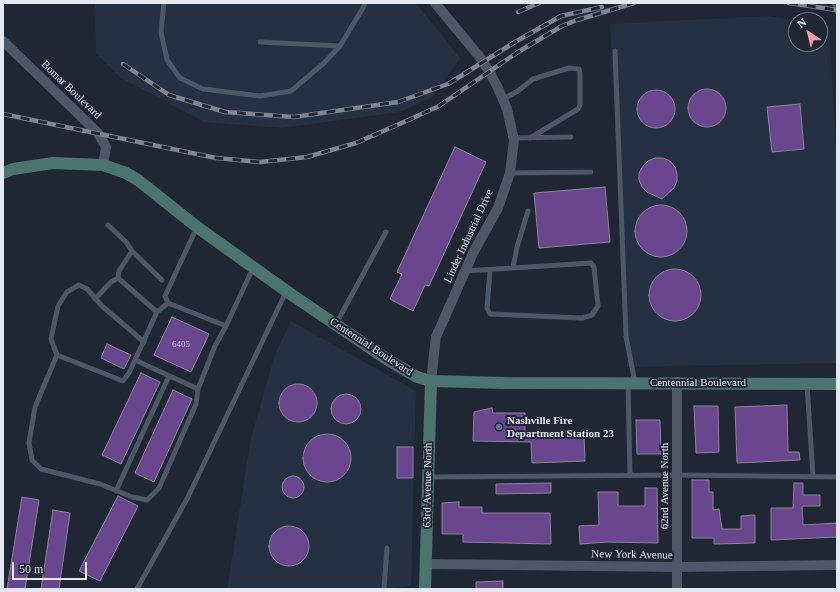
<!DOCTYPE html>
<html>
<head>
<meta charset="utf-8">
<style>
  body { margin:0 }
  #map { position:relative; width:840px; height:592px; overflow:hidden; background:#1f2734; font-family:"Times New Roman",serif }
  canvas { display:block }
  .frame { position:absolute; inset:0; border:4px solid #e3e8f2; pointer-events:none }
  .north { position:absolute; left:788px; top:12px; width:40px; height:40px; box-sizing:border-box; background:#1f2734; border:1px solid #6d7480; border-radius:50%; rotate:325deg; font-size:11px; font-weight:700; line-height:16px; text-align:center; color:#e3e8f2 }
  .north::after { content:''; display:block; margin:auto; width:14px; height:18px; background:#f49aa6; clip-path:polygon(50% 0,100% 100%,50% 72%,0 100%) }
  .scale { position:absolute; left:12px; top:562px; width:75px; height:18px; box-sizing:border-box; border:2px solid #e3e8f2; border-top:0; padding-left:5px; font-size:12px; line-height:14px; white-space:nowrap; color:#e3e8f2; -webkit-text-stroke:3px #1f2734; paint-order:stroke }
</style>
</head>
<body>
<div id="map">
<canvas width="840" height="592"></canvas>
<div class="frame"></div>
<div class="north">N</div>
<div class="scale">50 m</div>
</div>
<script>
const ctx = document.querySelector('canvas').getContext('2d');
ctx.lineJoin = 'round';
function fillPath(path, color) { ctx.fillStyle = color; ctx.fill(path, 'evenodd'); }
const toPath = rows => new Path2D(rows.map(r => 'M' + r).join(''));
function stroke(path, color, width, dash) { ctx.strokeStyle = color; ctx.lineWidth = width; ctx.lineCap = dash ? 'butt' : 'round'; ctx.setLineDash(dash || []); ctx.stroke(path); }
function drawText(font, color, halo, rows, align = 'center') {
  ctx.font = font + ' "Times New Roman",serif'; ctx.lineWidth = 4; ctx.setLineDash([]); ctx.textBaseline = 'middle'; ctx.strokeStyle = halo; ctx.fillStyle = color; for (const [text, x, y, turn = 0] of rows) {
    ctx.save(); ctx.translate(x, y); ctx.rotate((+turn || 0) * Math.PI / 180); ctx.textAlign = isNaN(turn) ? turn : align; if (halo) ctx.strokeText(text, 0, 0); ctx.fillText(text, 0, 0); ctx.restore();
  }
}
const built = toPath([
  [95,3,416,3,460,58,433,97,400,112,282,128,204,122,121,78,96,53],
  [768,16,796,20,796,44,820,44,820,24,829,26,837,166,837,363,627,367,610,24],
  [291,321,416,391,411,586,381,589,227,589,251,438,275,354]
]);
const building = toPath([
  '688 108a19 19 0 1 1 38 0a19 19 0 1 1-38 0Z',
  '637 109a19 19 0 1 1 38 0a19 19 0 1 1-38 0Z',
  [800,104,804,149,772,152,767,107,800,104],
  [455,147,486,162,429,286,425,285,413,311,390,299,402,274,397,272,455,147],
  [655,158,663,158,670,161,675,167,677,174,677,181,674,188,662,199,647,192,642,187,639,180,639,173,643,166,648,161,655,158],
  [605,187,610,242,539,248,534,193,605,187],
  '635 231a26 26 0 1 1 52 0a26 26 0 1 1-52 0Z',
  '649 295a26 26 0 1 1 52 0a26 26 0 1 1-52 0Z',
  [172,317,209,334,191,372,154,355,172,317],
  [107,344,131,355,124,369,101,358,107,344],
  [141,373,160,382,121,464,102,455,141,373],
  '279 403a19 19 0 1 1 38 0a19 19 0 1 1-38 0Z',
  [173,390,192,399,154,482,135,473,173,390],
  '331 409a15 15 0 1 1 30 0a15 15 0 1 1-30 0Z',
  [787,405,788,452,799,452,800,460,737,463,735,407,787,405],
  [694,406,718,406,719,452,696,453,694,406],
  [492,408,493,413,525,413,525,434,584,433,585,461,532,463,531,442,473,441,474,412,492,408],
  [636,420,660,420,661,454,637,454,636,420],
  '303 458a24 24 0 1 1 48 0a24 24 0 1 1-48 0Z',
  [397,447,413,447,413,478,397,478,397,447],
  '282 487a11 11 0 1 1 22 0a11 11 0 1 1-22 0Z',
  [692,480,709,480,709,492,713,492,713,510,719,509,722,529,741,529,741,516,755,515,755,543,714,544,714,538,692,538,692,480],
  [551,483,551,493,496,494,496,484,551,483],
  [794,483,803,483,803,495,820,495,820,506,802,506,803,525,837,523,837,537,771,540,771,508,793,508,794,483],
  [645,488,657,488,658,543,608,542,580,544,579,526,599,525,598,492,618,492,618,506,645,506,645,488],
  [118,496,138,506,100,581,79,571,118,496],
  [22,497,39,500,25,589,7,589,22,497],
  [459,502,459,507,482,507,482,513,550,513,551,544,463,542,463,534,442,534,442,503,459,502],
  [53,510,70,513,59,589,41,589,53,510],
  '269 546a20 20 0 1 1 40 0a20 20 0 1 1-40 0Z',
  [503,581,503,589,476,589,476,582,503,581]
]);
const lane = toPath([
  [164,3,161,32,167,60,180,78,203,89,260,96,291,91,324,63,340,46,363,8,365,3],
  [834,3,837,12],
  [260,42,340,46],
  [615,51,626,336,635,383],
  [503,99,518,91,533,79,569,68,579,69,580,73,580,105,578,109,530,138],
  [514,138,571,137],
  [510,173,591,172],
  [108,225,126,242,132,251,119,271,118,278],
  [197,227,165,296,168,303,226,326,253,268],
  [132,251,162,280],
  [513,268,517,247,528,211],
  [465,271,591,263,594,267,598,306,592,315,582,318,490,314,487,308,490,270],
  [95,299,111,282,118,278,157,312],
  [336,324,386,232],
  [144,342,102,306,87,289,79,285,67,292,58,306,51,339,57,355,123,381,129,373,157,312,168,303],
  [57,355,35,407,29,443,32,460,41,469,100,484,132,497,147,500,159,488,196,404,198,389,215,346,226,326],
  [135,360,198,389],
  [628,383,630,476],
  [807,384,813,476],
  [429,477,678,475,837,477],
  [116,491,169,376],
  [137,589,188,497,286,292],
  [384,589,387,548]
]);
const street = toPath([
  [3,41,98,133,106,147,103,165],
  [431,381,436,337,474,251,498,208,510,173,514,140,507,109,498,88,489,71,479,56,435,3],
  [427,564,677,567,837,565],
  [677,589,677,382]
]);
const secondary = toPath([
  [3,173,13,169,53,163,103,165,126,173,138,180,197,227,292,295,385,358,417,377,431,381,505,383,837,384],
  [425,589,431,381]
]);
const rail = toPath([
  [789,3,837,10],
  [518,12,539,3],
  [123,64,169,95,225,112,294,117,398,102,448,84,515,42,561,16,602,7],
  [3,114,216,158,260,162,307,157,356,143,413,118,439,106,518,52,562,26,577,20,634,3]
]);
const markers = [
  [499,427,4,"#5c6f8a"]
];
const numberNames = [
  ["6405",181,345]
];
const streetNames = [
  ["Bomar Boulevard",71,90,44],
  ["Linder Industrial Drive",469,236,-65],
  ["Centennial Boulevard",371,347,33],
  ["Centennial Boulevard",698,383],
  ["63rd Avenue North",428,485,-89],
  ["62nd Avenue North",665,486,-90],
  ["New York Avenue",632,555,1]
];
const poiNames = [
  ["Nashville Fire",507,421],
  ["Department Station 23",507,434]
];
fillPath(built, '#253043');
fillPath(building, '#6a468f');
stroke(building, '#8b8495', 1);
stroke(lane, '#4e5766', 5);
stroke(street, '#4e5766', 10);
stroke(secondary, '#4b7370', 12);
stroke(rail, '#7f8691', 4.5);
stroke(rail, '#1f2734', 3, [9]);
for (const [x, y, r, color] of markers) { const dot = new Path2D(); dot.arc(x, y, r, 0, 2 * Math.PI); ctx.fillStyle = color; ctx.fill(dot); stroke(dot, '#1f2734', 1.5); }
drawText('9px', '#c5c0d9', null, numberNames);
drawText('11px', '#e3e8f2', '#1f2734', streetNames);
drawText('bold 11px', '#e3e8f2', '#1f2734', poiNames, 'left');
</script>
</body>
</html>
